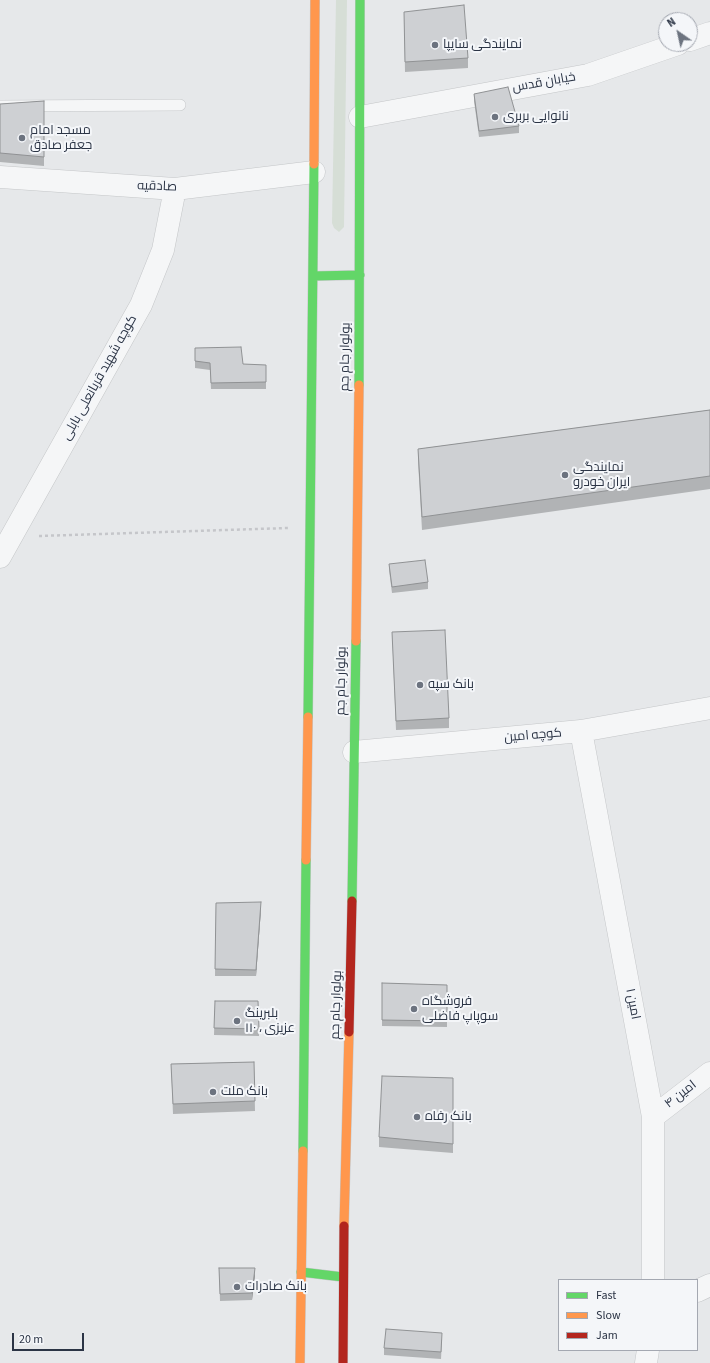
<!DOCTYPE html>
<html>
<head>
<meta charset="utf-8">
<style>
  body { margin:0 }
  #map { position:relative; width:710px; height:1363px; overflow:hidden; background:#e6e8ea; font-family:"Source Sans 3",sans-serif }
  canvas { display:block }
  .legend { position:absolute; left:558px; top:1279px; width:140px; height:72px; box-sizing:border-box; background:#f4f6f9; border:1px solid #a4a8b1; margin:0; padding:5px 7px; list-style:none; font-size:12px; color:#2b3445 }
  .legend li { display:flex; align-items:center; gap:8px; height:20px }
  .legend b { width:20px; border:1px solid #a4a8b1 }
  .north { position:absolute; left:658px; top:12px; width:40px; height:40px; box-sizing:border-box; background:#f4f6f9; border:1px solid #a4a8b1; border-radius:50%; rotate:326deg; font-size:11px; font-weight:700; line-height:16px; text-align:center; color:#2b3445 }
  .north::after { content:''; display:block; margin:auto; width:14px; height:18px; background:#6c737f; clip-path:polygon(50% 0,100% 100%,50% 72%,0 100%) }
  .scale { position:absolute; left:12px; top:1333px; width:72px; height:18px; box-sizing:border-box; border:2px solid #2b3445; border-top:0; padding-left:5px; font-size:12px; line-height:14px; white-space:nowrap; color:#2b3445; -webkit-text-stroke:3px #f4f6f9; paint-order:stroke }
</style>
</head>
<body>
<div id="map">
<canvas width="710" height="1363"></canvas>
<ul class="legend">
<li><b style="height:5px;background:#63d668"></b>Fast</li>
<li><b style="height:5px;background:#ff974d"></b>Slow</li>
<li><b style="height:5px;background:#b3261e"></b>Jam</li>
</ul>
<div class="north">N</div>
<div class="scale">20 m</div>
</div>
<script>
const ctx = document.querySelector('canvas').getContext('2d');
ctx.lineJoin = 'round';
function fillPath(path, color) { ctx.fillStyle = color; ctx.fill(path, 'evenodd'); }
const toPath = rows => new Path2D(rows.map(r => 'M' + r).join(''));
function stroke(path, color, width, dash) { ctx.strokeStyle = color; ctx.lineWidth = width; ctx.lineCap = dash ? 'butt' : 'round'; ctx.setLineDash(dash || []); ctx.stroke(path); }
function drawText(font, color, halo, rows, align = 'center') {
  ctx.font = font + ' "Source Sans 3",Cairo,sans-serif'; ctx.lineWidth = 4; ctx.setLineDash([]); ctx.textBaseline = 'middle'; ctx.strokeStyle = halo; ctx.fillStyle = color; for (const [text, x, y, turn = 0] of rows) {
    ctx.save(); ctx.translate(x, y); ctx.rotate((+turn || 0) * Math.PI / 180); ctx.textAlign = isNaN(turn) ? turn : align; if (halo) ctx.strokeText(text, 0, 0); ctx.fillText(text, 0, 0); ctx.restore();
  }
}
const green = toPath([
  [336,0,347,0,344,227,339,232,334,228,332,223]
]);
const path = toPath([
  [39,536,288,528]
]);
const lane = toPath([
  [0,106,180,105]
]);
const street = toPath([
  [690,40,710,33],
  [360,117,588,75,678,44],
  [0,177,175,189,314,172],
  [0,557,141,305,163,250,175,189],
  [581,731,653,1117,653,1280],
  [354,752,581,731,710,708],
  [653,1117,710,1073],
  [697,1291,710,1285],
  [646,1363,648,1350]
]);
const fast = toPath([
  [313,276,360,275],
  [359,385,360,0],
  [308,717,314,164],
  [352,901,356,641],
  [303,1151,306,860],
  [301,1272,343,1277]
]);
const slow = toPath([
  [314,164,315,0],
  [356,641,359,385],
  [306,860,308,717],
  [344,1226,349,1032],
  [300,1363,303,1151]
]);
const jam = toPath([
  [349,1032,352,901],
  [343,1363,344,1226]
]);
const wall = toPath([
  [404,12,468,58,468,68,405,72],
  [474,94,519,126,519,133,479,137,474,101],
  [44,101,44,166,0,162,0,104],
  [195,348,243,364,266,365,266,389,211,389,210,370,195,368],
  [710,410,710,489,422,530,418,461,418,449],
  [389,564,428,582,428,589,392,593,389,570],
  [392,632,449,718,449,728,396,730],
  [216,903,261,909,256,976,215,976],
  [382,983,447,985,447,1027,382,1026],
  [215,1001,258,1001,259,1036,214,1035],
  [254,1062,255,1111,173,1114,171,1064],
  [453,1078,453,1153,379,1147,379,1137],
  [219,1268,255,1275,252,1300,220,1301],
  [442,1340,441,1359,384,1355,384,1348]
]);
const shadedWall = toPath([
  [261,902,261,909,256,976,256,970],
  [255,1268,255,1275,252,1300,252,1293]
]);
const building = toPath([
  [464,5,468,58,405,62,404,12,464,5],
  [508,87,519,126,479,131,474,94,508,87],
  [44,101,44,157,0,153,0,104,44,101],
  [241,347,243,364,266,365,266,382,211,383,210,363,195,361,195,348,241,347],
  [710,410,710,476,422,517,418,449,710,410],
  [425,560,428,582,392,587,389,564,425,560],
  [445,630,449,718,396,721,392,632,445,630],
  [261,902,256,970,215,969,216,903,261,902],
  [382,983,447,985,447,1021,382,1020,382,983],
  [215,1001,258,1001,259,1029,214,1028,215,1001],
  [254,1062,255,1101,173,1104,171,1064,254,1062],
  [382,1076,453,1078,453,1144,379,1137,382,1076],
  [219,1268,255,1268,252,1293,220,1294,219,1268],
  [386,1329,442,1333,441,1352,384,1348,386,1329]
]);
const markers = [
  [435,45,4,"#6c737f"],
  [495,117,4,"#6c737f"],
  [22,138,4,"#6c737f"],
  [565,475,4,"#6c737f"],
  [420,685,4,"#6c737f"],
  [414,1009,4,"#6c737f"],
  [237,1021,4,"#6c737f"],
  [213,1092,4,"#6c737f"],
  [417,1117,4,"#6c737f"],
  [237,1287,4,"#6c737f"]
];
const poiNames = [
  ["نمایندگی سایپا",443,45],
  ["نانوایی بربری",503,117],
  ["مسجد امام",30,131],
  ["جعفر صادق",30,146],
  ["نمایندگی",573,468],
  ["ایران خودرو",573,483],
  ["بانک سپه",428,685],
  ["فروشگاه",422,1002],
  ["سوپاپ فاضلی",422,1017],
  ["بلبرینگ",245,1014],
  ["۱۱۰ ، عزیزی",245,1029],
  ["بانک ملت",221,1092],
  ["بانک رفاه",425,1117],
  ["بانک صادرات",245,1287]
];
const streetNames = [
  ["خیابان قدس",544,83,-10],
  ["صادقیه",157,187,2],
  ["بولوار جام جم",346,357,-89],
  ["کوچه شهید قربانعلی بابلی",100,378,-61],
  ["بولوار جام جم",342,681,-89],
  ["کوچه امین",533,736,-5],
  ["امین ۱",632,1004,79],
  ["بولوار جام جم",337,1005,-88],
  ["امین ۴",681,1095,-38]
];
fillPath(green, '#d6ded6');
stroke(lane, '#c4c6c8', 12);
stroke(street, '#c4c6c8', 23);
stroke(fast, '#c4c6c8', 10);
stroke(slow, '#c4c6c8', 10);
stroke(jam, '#c4c6c8', 10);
stroke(path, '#c5c6ca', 2.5, [3, 3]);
stroke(lane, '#f5f6f7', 11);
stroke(street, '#f5f6f7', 22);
stroke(fast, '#63d668', 9);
stroke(slow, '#ff974d', 9);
stroke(jam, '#b3261e', 9);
fillPath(wall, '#b1b3b5');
fillPath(shadedWall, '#909294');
fillPath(building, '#ced0d3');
stroke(building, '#909294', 1);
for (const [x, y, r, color] of markers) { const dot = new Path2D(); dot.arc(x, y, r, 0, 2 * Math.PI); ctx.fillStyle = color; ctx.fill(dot); stroke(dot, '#f4f6f9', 1.5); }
drawText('13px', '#2b3445', '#f4f6f9', poiNames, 'left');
drawText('13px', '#2b3445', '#f4f6f9', streetNames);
</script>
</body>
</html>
